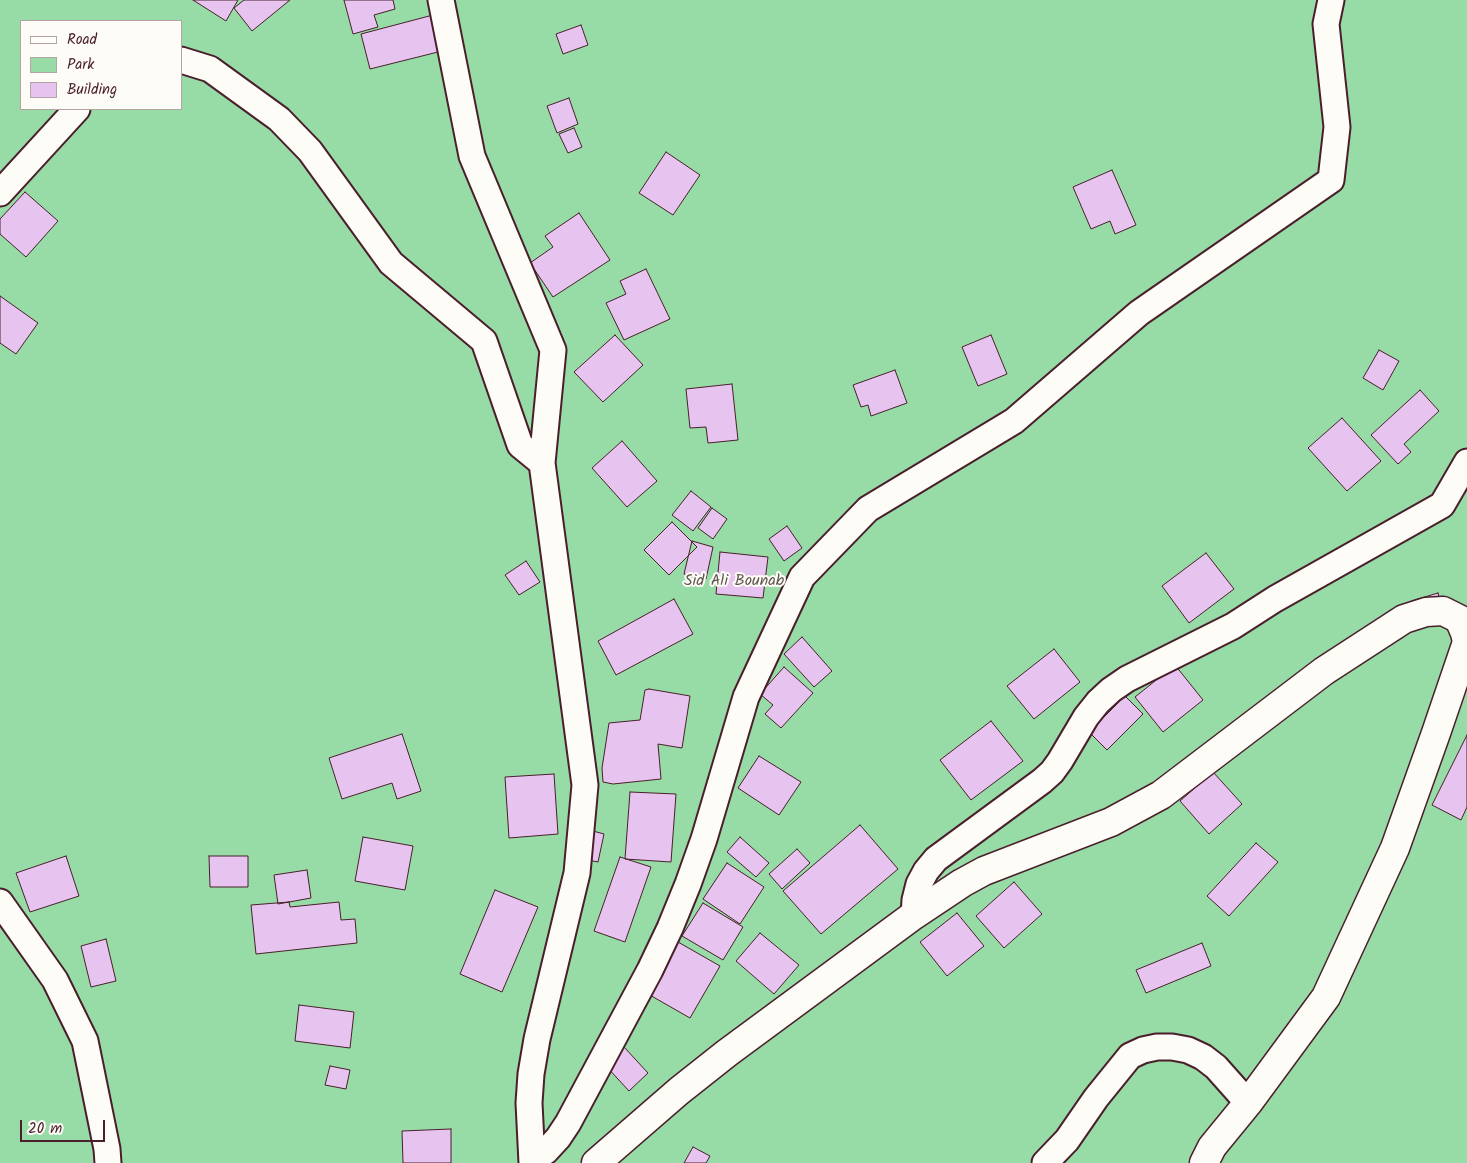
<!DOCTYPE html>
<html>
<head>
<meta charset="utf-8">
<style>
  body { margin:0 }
  #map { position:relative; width:1467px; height:1163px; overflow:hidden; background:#fdfcf7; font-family:Kalam,sans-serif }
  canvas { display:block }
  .legend { position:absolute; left:20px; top:20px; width:162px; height:90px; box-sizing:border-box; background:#fdfcf7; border:1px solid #b5a4a5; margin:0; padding:6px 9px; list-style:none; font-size:15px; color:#4a1f2b }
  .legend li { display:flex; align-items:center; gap:10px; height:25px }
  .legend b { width:25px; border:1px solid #b5a4a5 }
  .scale { position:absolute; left:20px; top:1120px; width:85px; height:22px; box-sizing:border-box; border:2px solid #4a1f2b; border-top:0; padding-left:6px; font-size:15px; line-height:18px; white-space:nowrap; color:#4a1f2b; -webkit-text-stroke:4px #fdfcf7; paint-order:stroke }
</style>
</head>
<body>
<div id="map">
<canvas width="1467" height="1163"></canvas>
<ul class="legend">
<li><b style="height:6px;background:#fdfcf7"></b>Road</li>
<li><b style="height:14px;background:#97dba7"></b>Park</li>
<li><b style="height:14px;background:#e6c4ef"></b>Building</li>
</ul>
<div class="scale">20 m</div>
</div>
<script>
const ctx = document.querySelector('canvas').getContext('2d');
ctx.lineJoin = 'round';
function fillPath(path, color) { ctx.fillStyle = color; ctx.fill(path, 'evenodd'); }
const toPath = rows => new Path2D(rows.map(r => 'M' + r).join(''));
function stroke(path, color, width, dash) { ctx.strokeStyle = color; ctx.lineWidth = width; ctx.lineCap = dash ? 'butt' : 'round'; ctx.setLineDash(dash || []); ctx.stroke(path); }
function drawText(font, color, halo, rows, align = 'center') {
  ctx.font = font + ' Kalam,sans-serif'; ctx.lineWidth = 4; ctx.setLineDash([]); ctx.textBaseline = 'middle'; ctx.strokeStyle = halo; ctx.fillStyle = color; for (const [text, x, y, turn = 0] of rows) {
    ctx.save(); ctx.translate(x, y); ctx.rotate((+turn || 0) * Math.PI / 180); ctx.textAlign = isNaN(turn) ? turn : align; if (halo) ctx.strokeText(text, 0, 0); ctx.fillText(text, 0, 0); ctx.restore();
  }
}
const green = toPath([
  [0,0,1467,0,1467,1163,0,1163],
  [21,21,181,21,181,109,21,109]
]);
const building = toPath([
  [193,0,238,0,226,21,193,0],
  [244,0,290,0,252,31,234,8,244,0],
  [344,0,393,0,395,9,374,15,378,27,353,34,344,0],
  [433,15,442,51,370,69,361,34,433,15],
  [581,25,588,45,563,54,556,34,581,25],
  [569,98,578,124,557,133,547,106,569,98],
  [574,128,582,147,568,153,559,134,574,128],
  [666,152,700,175,673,215,639,193,666,152],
  [1112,170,1136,225,1115,234,1110,221,1091,229,1073,187,1112,170],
  [25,192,58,221,26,257,0,234,0,219,25,192],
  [579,213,610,260,553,297,530,263,553,247,545,236,579,213],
  [646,269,670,319,624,340,606,303,626,294,620,281,646,269],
  [0,296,38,323,16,354,0,343,0,296],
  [615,335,643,365,603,402,574,372,615,335],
  [991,335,1007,374,978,386,962,347,991,335],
  [1379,350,1399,361,1383,390,1363,378,1379,350],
  [895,370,907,403,871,416,868,405,861,407,853,385,895,370],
  [732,384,738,440,708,443,706,427,690,428,686,389,732,384],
  [1420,390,1439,411,1404,444,1411,452,1398,464,1371,435,1420,390],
  [1342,418,1381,461,1347,491,1308,448,1342,418],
  [622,441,657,481,627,507,592,468,622,441],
  [691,491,711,507,693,531,672,515,691,491],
  [712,508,727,519,713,539,698,528,712,508],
  [672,522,697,547,669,575,644,550,672,522],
  [787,526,802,548,784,561,769,539,787,526],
  [692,541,713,547,706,579,684,574,692,541],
  [720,552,768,557,763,598,716,594,720,552],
  [1206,553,1234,589,1189,623,1162,586,1206,553],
  [526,561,540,582,519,595,505,575,526,561],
  [1438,593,1441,606,1415,614,1411,601,1438,593],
  [674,599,693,634,616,675,598,641,674,599],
  [802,637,832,671,814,687,784,654,802,637],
  [1054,649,1080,682,1034,719,1007,686,1054,649],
  [1175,665,1203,700,1163,732,1135,697,1175,665],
  [784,667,813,693,781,728,765,714,773,705,760,694,784,667],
  [649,689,690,696,682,748,658,744,661,779,613,784,603,782,602,768,609,723,640,720,645,690,649,689],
  [1125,696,1143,714,1107,750,1089,732,1125,696],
  [991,721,1023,761,971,800,940,760,991,721],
  [402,734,421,791,397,799,392,783,342,799,329,758,402,734],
  [1467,735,1467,807,1461,820,1432,805,1467,735],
  [759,756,801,782,779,815,738,788,759,756],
  [1213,772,1242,804,1209,834,1180,801,1213,772],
  [554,774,558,834,509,838,505,777,554,774],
  [630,792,676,794,671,862,625,859,630,792],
  [860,825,898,869,821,934,783,891,860,825],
  [593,831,604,834,598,862,588,860,593,831],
  [363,837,413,846,405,890,355,881,363,837],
  [740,837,769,863,756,877,727,852,740,837],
  [1256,843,1278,862,1229,916,1207,896,1256,843],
  [797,849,810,863,782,889,769,874,797,849],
  [66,856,79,896,30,912,16,873,66,856],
  [209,856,248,856,248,887,210,887,209,856],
  [620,857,651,867,625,942,594,931,620,857],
  [727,863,764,887,740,924,703,899,727,863],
  [307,870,311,898,278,904,274,875,307,870],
  [1014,882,1042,914,1004,948,976,916,1014,882],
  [495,890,538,907,502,992,460,974,495,890],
  [289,902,290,907,339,902,341,920,355,919,357,943,256,954,251,905,289,902],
  [703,903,743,927,723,960,682,936,703,903],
  [957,913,984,946,947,976,920,942,957,913],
  [760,933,799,965,774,994,736,961,760,933],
  [106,939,116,981,91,987,81,946,106,939],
  [678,942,720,966,690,1018,648,994,678,942],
  [1202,943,1211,966,1146,993,1136,970,1202,943],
  [299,1005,354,1012,350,1048,295,1041,299,1005],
  [624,1047,648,1073,629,1091,605,1065,624,1047],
  [330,1066,350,1070,346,1089,325,1085,330,1066],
  [451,1129,451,1163,403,1163,402,1131,451,1129],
  [693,1147,710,1156,706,1163,684,1163,693,1147]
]);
const minor = toPath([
  [441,0,472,156,553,350,542,463,585,785,577,873,537,1039,531,1074,529,1103,532,1163],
  [181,60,210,69,279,119,310,151,391,263,484,341,520,445,542,463],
  [0,193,77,109],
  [0,902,55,980,85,1041,107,1149,108,1163],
  [914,915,915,900,919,884,926,871,936,859,1042,781,1052,772,1060,761,1086,717,1098,702,1111,690,1127,679,1233,626,1275,599,1442,505,1467,462],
  [532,1161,546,1151,558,1138,568,1123,650,970,670,928,688,884,704,839,746,697,802,577,868,509,1014,421,1139,313,1331,180,1337,127,1326,24,1331,0],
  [1045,1163,1067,1140,1096,1098,1130,1056,1143,1050,1157,1047,1172,1047,1188,1050,1203,1057,1216,1067,1248,1103]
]);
const secondary = toPath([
  [596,1163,679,1091,727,1053,914,915,962,883,984,871,1111,822,1161,795,1324,671,1404,619,1426,612,1443,611,1459,619,1465,633,1467,642,1436,733,1395,848,1326,997,1248,1103,1212,1147,1204,1163]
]);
const parkNames = [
  ["Sid Ali Bounab",734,582]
];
fillPath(green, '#97dba7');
fillPath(building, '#e6c4ef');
stroke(building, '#4a1f2b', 1);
stroke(minor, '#4a1f2b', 29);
stroke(secondary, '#4a1f2b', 31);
stroke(minor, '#fdfcf7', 25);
stroke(secondary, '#fdfcf7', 28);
drawText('16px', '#615750', '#fdfcf7', parkNames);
</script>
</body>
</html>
